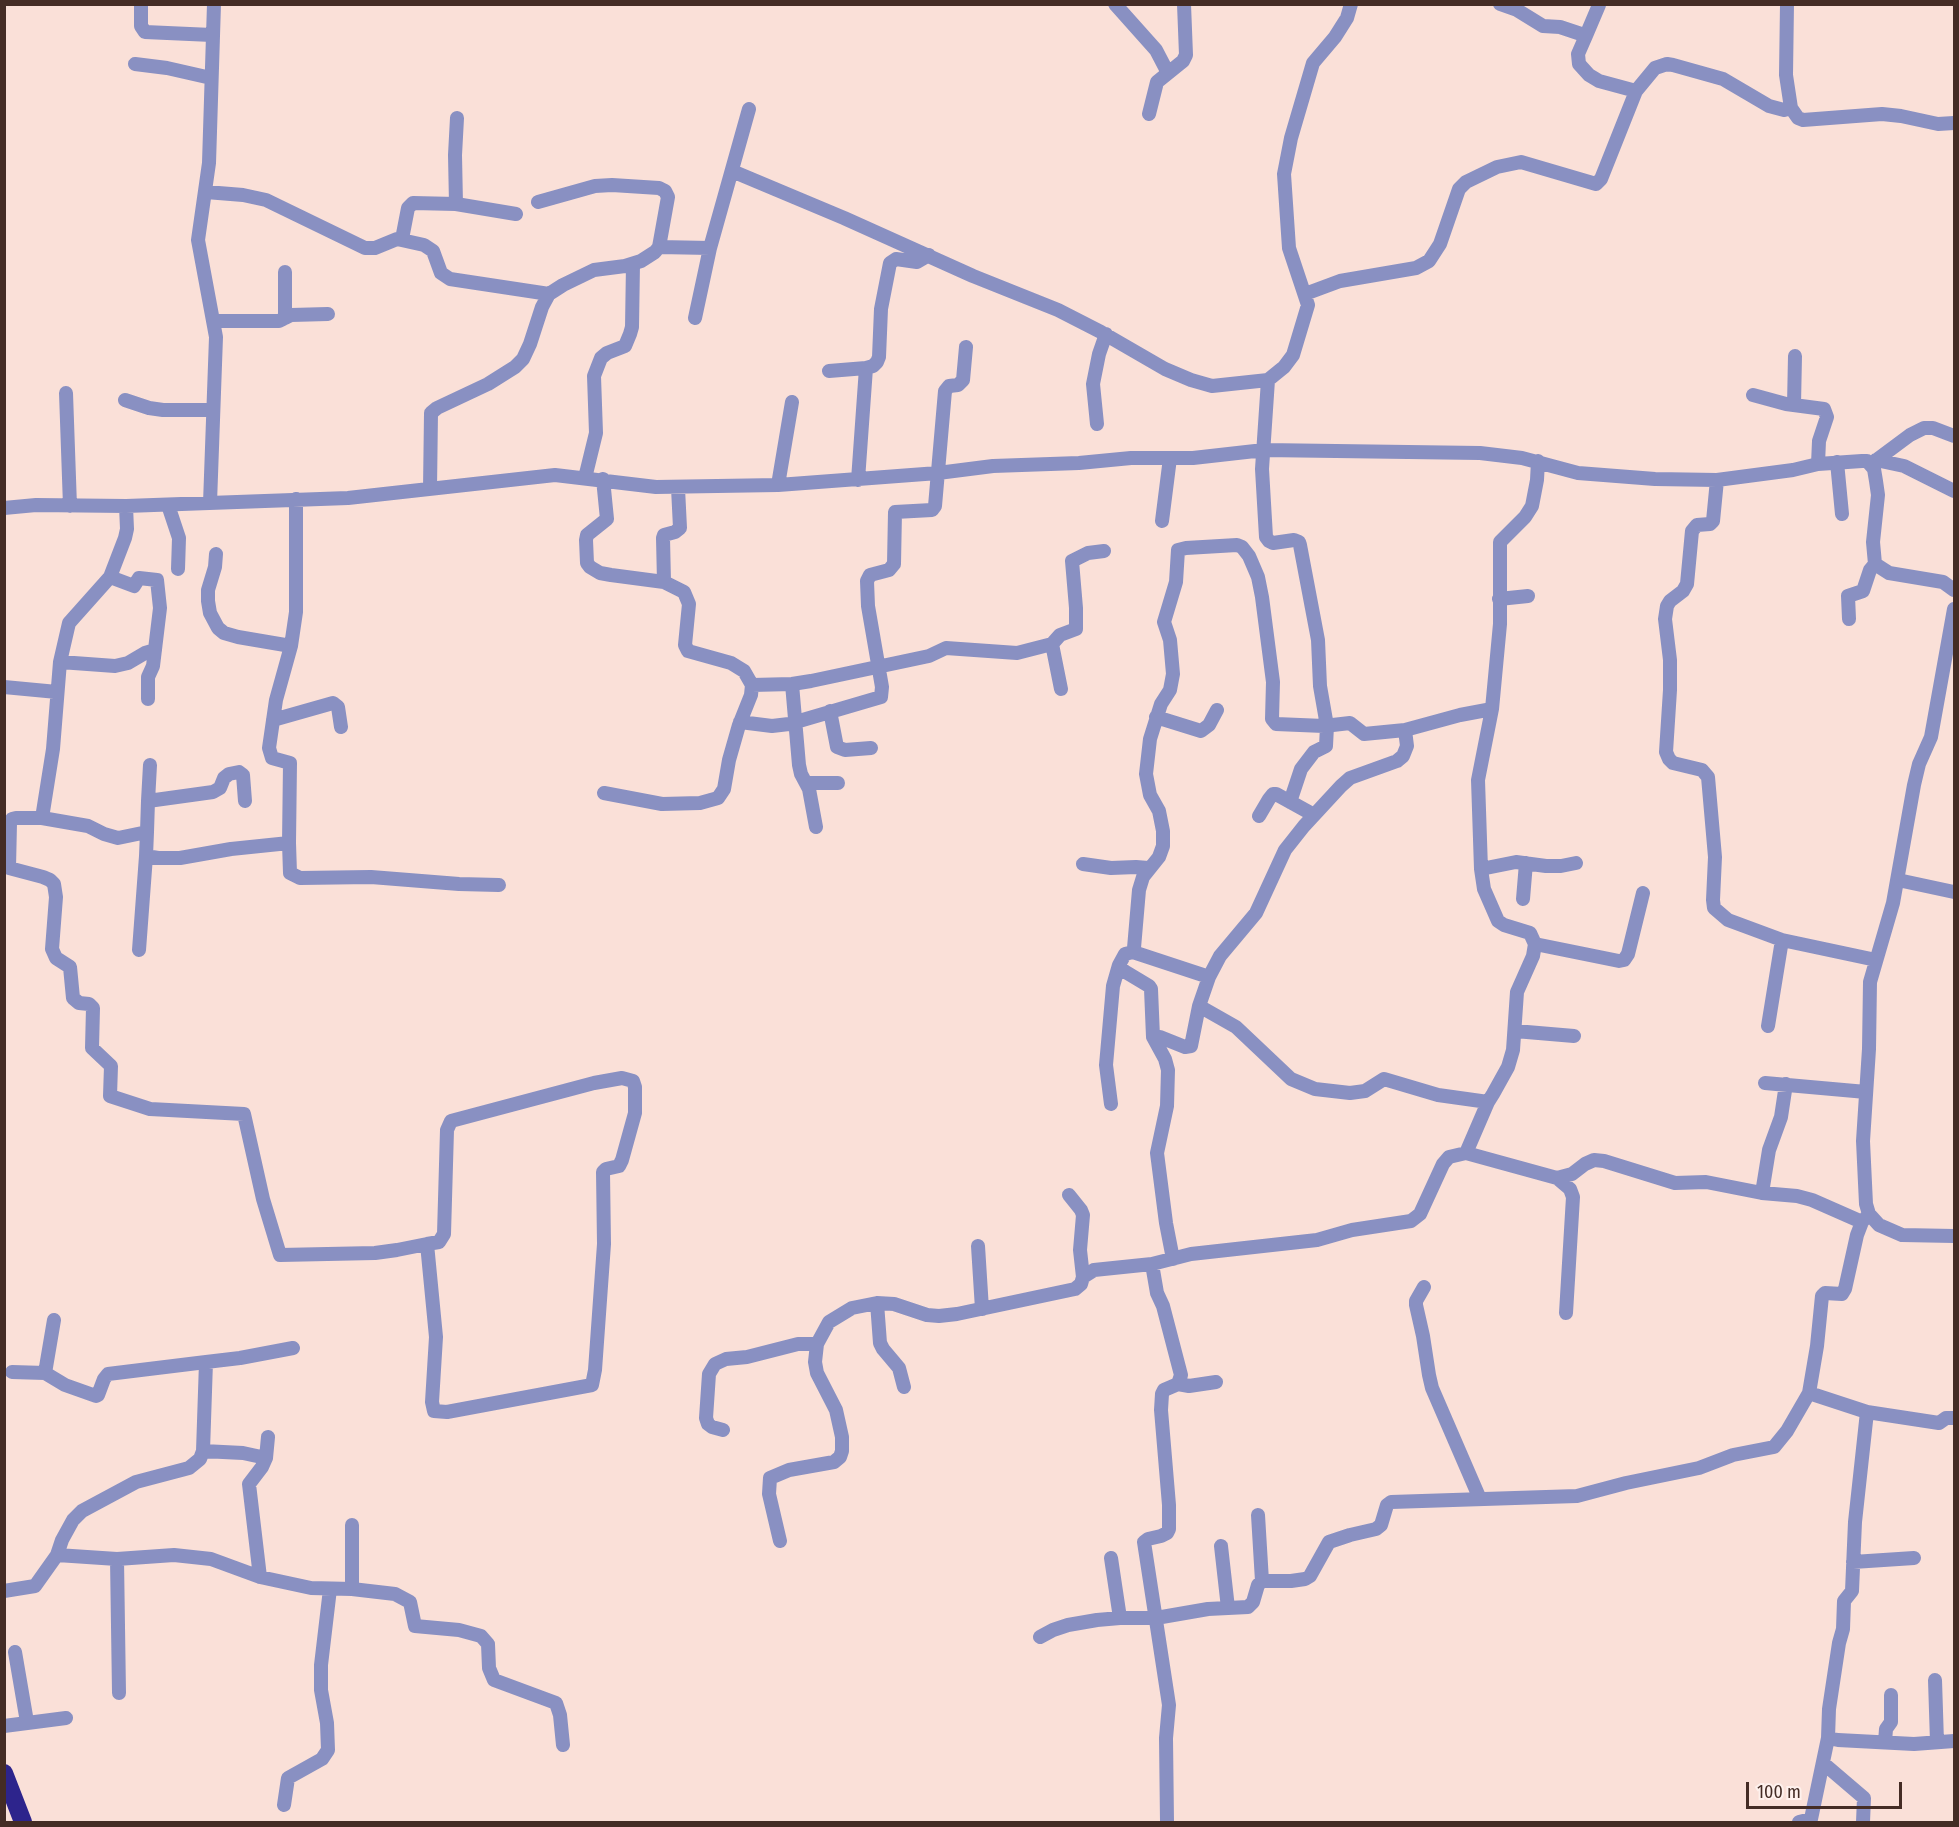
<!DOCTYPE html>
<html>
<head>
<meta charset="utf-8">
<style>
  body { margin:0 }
  #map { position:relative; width:1959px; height:1827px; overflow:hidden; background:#fae0d8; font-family:"Fira Sans Condensed",sans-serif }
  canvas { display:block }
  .frame { position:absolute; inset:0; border:6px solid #442c25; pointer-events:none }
  .scale { position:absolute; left:1746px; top:1782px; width:156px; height:27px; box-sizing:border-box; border:3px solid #442c25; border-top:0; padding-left:8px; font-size:18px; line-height:21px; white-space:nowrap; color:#442c25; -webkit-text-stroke:4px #fef1ed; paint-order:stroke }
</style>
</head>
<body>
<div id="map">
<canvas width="1959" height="1827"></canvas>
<div class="frame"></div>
<div class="scale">100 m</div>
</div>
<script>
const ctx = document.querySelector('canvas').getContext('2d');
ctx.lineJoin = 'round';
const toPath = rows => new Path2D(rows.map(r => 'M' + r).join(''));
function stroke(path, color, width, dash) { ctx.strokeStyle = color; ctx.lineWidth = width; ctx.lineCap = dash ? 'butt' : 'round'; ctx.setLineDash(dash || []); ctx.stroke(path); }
const minor = toPath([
  [141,4,141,26,145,32,212,35],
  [1115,4,1156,50,1168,73],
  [1500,4,1517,10,1543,26,1560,27,1581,34,1585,38,1578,54,1579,64,1589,75,1599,81,1636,91,1655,68,1667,64,1673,65,1723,79,1769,106,1784,110,1791,108],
  [1787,4,1786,75,1791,108,1798,118,1803,120,1882,114,1901,116,1938,124,1954,123],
  [1585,38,1599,5],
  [135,64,167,68,211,78],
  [1149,114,1157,82,1183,61,1186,55,1184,4],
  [732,171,844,218,973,276,1058,310,1101,332,1165,369,1191,380,1212,386,1268,380],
  [206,192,243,195,266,200,365,248,375,248,397,239,424,245,433,251,441,273,450,279,549,294],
  [538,202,595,186,612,185,659,188,665,191,668,197,659,247],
  [456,204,455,155,457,118],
  [402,239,408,208,413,203,456,204,516,214],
  [1305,294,1340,281,1416,268,1429,261,1440,244,1459,189,1466,182,1497,167,1521,162,1596,184,1601,179,1636,91],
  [285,318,285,272],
  [695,318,710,248],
  [215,321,279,321,291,315,328,314],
  [829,371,866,368,873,366,877,362,879,357,881,309,890,263,896,259,917,262,929,255],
  [66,393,70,506],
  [1753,395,1786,404,1824,409,1827,417,1819,441,1818,464],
  [125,400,149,408,163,410,213,410],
  [1794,405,1795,356],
  [1097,424,1093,384,1099,354,1106,334],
  [1876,460,1904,466,1954,491],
  [1837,462,1842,514],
  [1871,464,1910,435,1924,428,1933,428,1954,436],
  [585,478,596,433,594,376,601,358,607,353,625,346,630,334,632,327,633,264],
  [603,479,607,519,587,535,586,540,587,563,590,567,600,573,611,575,664,582,684,592,689,604,685,645,688,651,731,663,744,671,752,685,751,695,739,725,729,760,724,789,718,798,700,803,662,804,604,793],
  [858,480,866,368],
  [1717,480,1713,521,1710,524,1697,525,1692,531,1687,584,1683,591,1670,601,1667,606,1665,619,1670,660,1670,690,1666,752,1669,759,1673,763,1702,770,1708,777,1715,857,1713,900,1714,908,1728,920,1782,940],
  [778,485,792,402],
  [430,489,431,413,437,408,488,384,515,367,523,359,530,344,542,307,549,294,563,285,594,270,625,266,641,261,655,252,659,247,710,248,749,109],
  [210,503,216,337,198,240,209,163,214,4],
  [168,505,179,538,178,569],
  [4,508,36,505,126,506,348,498,555,475,656,487,778,485,938,473,993,466,1079,463,1131,458,1193,458,1264,450,1480,453,1522,458,1578,473,1655,479,1717,480,1793,470,1818,464,1862,461,1867,461,1874,469,1876,481,1878,495,1873,542,1875,564,1889,573,1943,582,1954,590],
  [1162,521,1170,458],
  [216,554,215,567,208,590,208,601,210,613,218,628,224,633,238,637,291,646],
  [110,577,134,586,139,578,157,580,160,608,153,666,148,677,148,699],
  [664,582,663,538,664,535,675,532,680,528,678,488],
  [1499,599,1528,596],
  [1954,609,1931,737,1919,764,1914,785,1893,903,1870,982,1869,1049,1863,1141,1866,1204,1869,1214,1879,1225,1902,1235,1954,1236],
  [1849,619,1848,596,1863,591,1870,570,1875,564],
  [1052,644,1061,689],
  [60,662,115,666,128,663,145,653,155,650],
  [792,684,799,765,801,774,809,789,816,827],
  [752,685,792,684,811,681,929,656,946,648,1017,653,1052,644,1060,635,1076,629,1076,608,1072,561,1088,553,1104,551],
  [4,687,57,692],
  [830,711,837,747,845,750,871,748],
  [1156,717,1201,731,1209,725,1217,710],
  [273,720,333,703,338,707,341,727],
  [740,722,772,726,789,724,881,697,882,687,868,606,867,581,870,575,889,570,894,564,895,512,932,510,935,506,945,391,949,386,958,385,963,380,966,347],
  [808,783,838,783],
  [148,801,150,765],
  [1290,802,1301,769,1314,752,1326,746,1327,726,1320,686,1318,640,1300,545,1299,542,1294,540,1273,543,1269,541,1266,537,1262,469,1268,380,1284,367,1293,355,1308,305,1289,248,1284,174,1291,138,1313,63,1335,37,1347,18,1351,4],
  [1259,816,1269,799,1273,794,1276,794,1314,815],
  [42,818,53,749,60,662,69,623,110,577,125,538,127,529,126,506],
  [147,832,148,801,213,792,220,788,224,778,229,774,239,772,243,775,245,801],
  [289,843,290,763,272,758,269,748,276,700,291,646,296,612,296,499],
  [1083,864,1111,868,1136,867,1148,868],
  [1481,869,1516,862,1546,866,1561,866,1576,863],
  [1898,880,1954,892],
  [1523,899,1526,863],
  [1535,944,1619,961,1624,960,1628,954,1643,893],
  [139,950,146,856],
  [1133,952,1209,977],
  [1199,1006,1236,1027,1291,1079,1315,1089,1350,1093,1365,1091,1384,1079,1438,1095,1488,1102,1493,1094,1508,1067,1513,1050,1517,992,1533,956,1535,944,1530,933,1504,925,1498,921,1484,889,1481,869,1478,780,1492,709,1500,624,1500,542,1525,517,1532,506,1537,480,1538,461],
  [1768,1026,1782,940,1876,960],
  [1515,1031,1574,1036],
  [1153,1037,1151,989,1149,986,1124,971,1119,965,1125,954,1133,952,1134,948,1139,890,1143,877,1159,857,1163,846,1163,831,1159,811,1150,795,1146,774,1150,739,1161,704,1170,690,1173,674,1170,640,1164,622,1176,582,1178,550,1186,548,1237,545,1242,547,1249,556,1258,577,1262,597,1273,682,1272,719,1276,724,1324,726,1350,723,1364,734,1405,730],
  [1765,1083,1866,1092],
  [1111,1104,1106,1065,1113,986,1119,965],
  [1466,1153,1488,1102],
  [1557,1178,1570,1189,1573,1197,1566,1313],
  [1762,1193,1769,1150,1781,1117,1786,1084],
  [1069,1195,1081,1210,1083,1215,1080,1250,1083,1277],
  [427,1244,436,1337,432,1402,434,1411,447,1412,592,1385,595,1370,604,1244,603,1172,606,1169,619,1166,622,1160,635,1113,635,1087,633,1081,622,1078,594,1083,451,1121,447,1130,444,1234,439,1242,427,1244,397,1250,375,1253,280,1255,263,1199,244,1114,150,1109,110,1096,111,1066,92,1048,93,1008,89,1004,79,1003,73,998,70,967,56,958,52,949,56,897,54,884,50,880,43,877,9,868,10,823,12,819,16,818,42,818,88,826,104,834,118,838,147,832,146,856,158,858,180,858,231,849,289,843,290,873,300,878,371,877,459,884,499,885],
  [978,1246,982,1309],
  [1173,1259,1166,1223,1157,1153,1167,1106,1168,1070,1165,1059,1153,1037,1160,1037,1185,1047,1191,1046,1199,1006,1209,977,1220,956,1256,913,1285,850,1304,826,1341,786,1350,778,1397,761,1403,756,1407,746,1405,730,1460,715,1492,709],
  [1424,1287,1416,1301,1416,1305,1423,1336,1429,1375,1432,1388,1480,1499],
  [877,1303,880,1343,883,1349,899,1368,904,1387],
  [206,1362,240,1358,293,1348],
  [12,1372,45,1373,65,1385,96,1396,98,1395,104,1379,108,1374,206,1362,203,1451,243,1453,266,1458,262,1467,249,1484,260,1577],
  [45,1373,54,1320],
  [1178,1384,1189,1386,1216,1382],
  [1809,1393,1867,1412,1939,1423,1946,1418,1954,1418],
  [1867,1412,1855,1522,1852,1591,1844,1601,1843,1629,1839,1643,1829,1709,1828,1738,1838,1740,1914,1744,1954,1741],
  [723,1430,712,1427,708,1424,706,1418,709,1374,715,1364,726,1359,747,1357,798,1344,817,1344],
  [266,1458,268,1437],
  [1258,1515,1262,1581],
  [780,1541,769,1494,770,1478,789,1470,834,1462,840,1457,842,1451,842,1437,836,1410,817,1373,815,1362,817,1344,829,1322,852,1308,877,1303,894,1304,927,1315,939,1316,957,1314,1075,1289,1081,1284,1083,1277,1094,1270,1152,1264],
  [1221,1546,1228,1608],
  [57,1555,62,1540,73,1520,82,1511,136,1482,189,1468,200,1459,203,1451],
  [1111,1558,1120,1618],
  [117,1559,119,1693],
  [1853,1562,1914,1558],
  [352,1589,352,1525],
  [4,1591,35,1586,57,1555,117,1559,174,1555,211,1559,260,1577,311,1588,352,1589,395,1594,410,1602,415,1626,459,1630,481,1636,488,1644,489,1668,494,1680,556,1703,560,1715,563,1745],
  [1040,1637,1053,1630,1068,1625,1097,1620,1120,1618,1156,1618,1208,1609,1248,1607,1253,1602,1258,1585,1262,1581,1291,1581,1305,1579,1310,1576,1329,1542,1350,1535,1376,1529,1381,1525,1387,1505,1391,1502,1577,1496,1626,1483,1699,1468,1733,1455,1774,1447,1787,1431,1809,1393,1817,1346,1822,1296,1825,1293,1842,1294,1845,1289,1857,1235,1862,1222,1869,1214],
  [15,1652,27,1722],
  [1935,1680,1937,1742],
  [4,1726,66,1718],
  [1885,1742,1886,1729,1891,1722,1891,1695],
  [1823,1763,1864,1798,1863,1822],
  [284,1805,288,1778,322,1759,328,1750,327,1723,321,1690,321,1665,330,1589],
  [1167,1822,1166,1738,1169,1705,1144,1542,1148,1539,1161,1536,1167,1533,1169,1529,1169,1505,1161,1410,1162,1394,1164,1390,1178,1384,1181,1375,1163,1306,1157,1293,1152,1264,1191,1254,1317,1240,1352,1230,1411,1221,1420,1214,1443,1164,1449,1157,1466,1153,1557,1178,1572,1174,1585,1164,1594,1160,1604,1161,1675,1183,1706,1182,1762,1193,1797,1196,1812,1200,1862,1222],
  [1799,1822,1811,1819,1828,1738]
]);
const highway = toPath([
  [4,1773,23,1822]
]);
stroke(minor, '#8990c2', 14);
stroke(highway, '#2d248c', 18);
</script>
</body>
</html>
